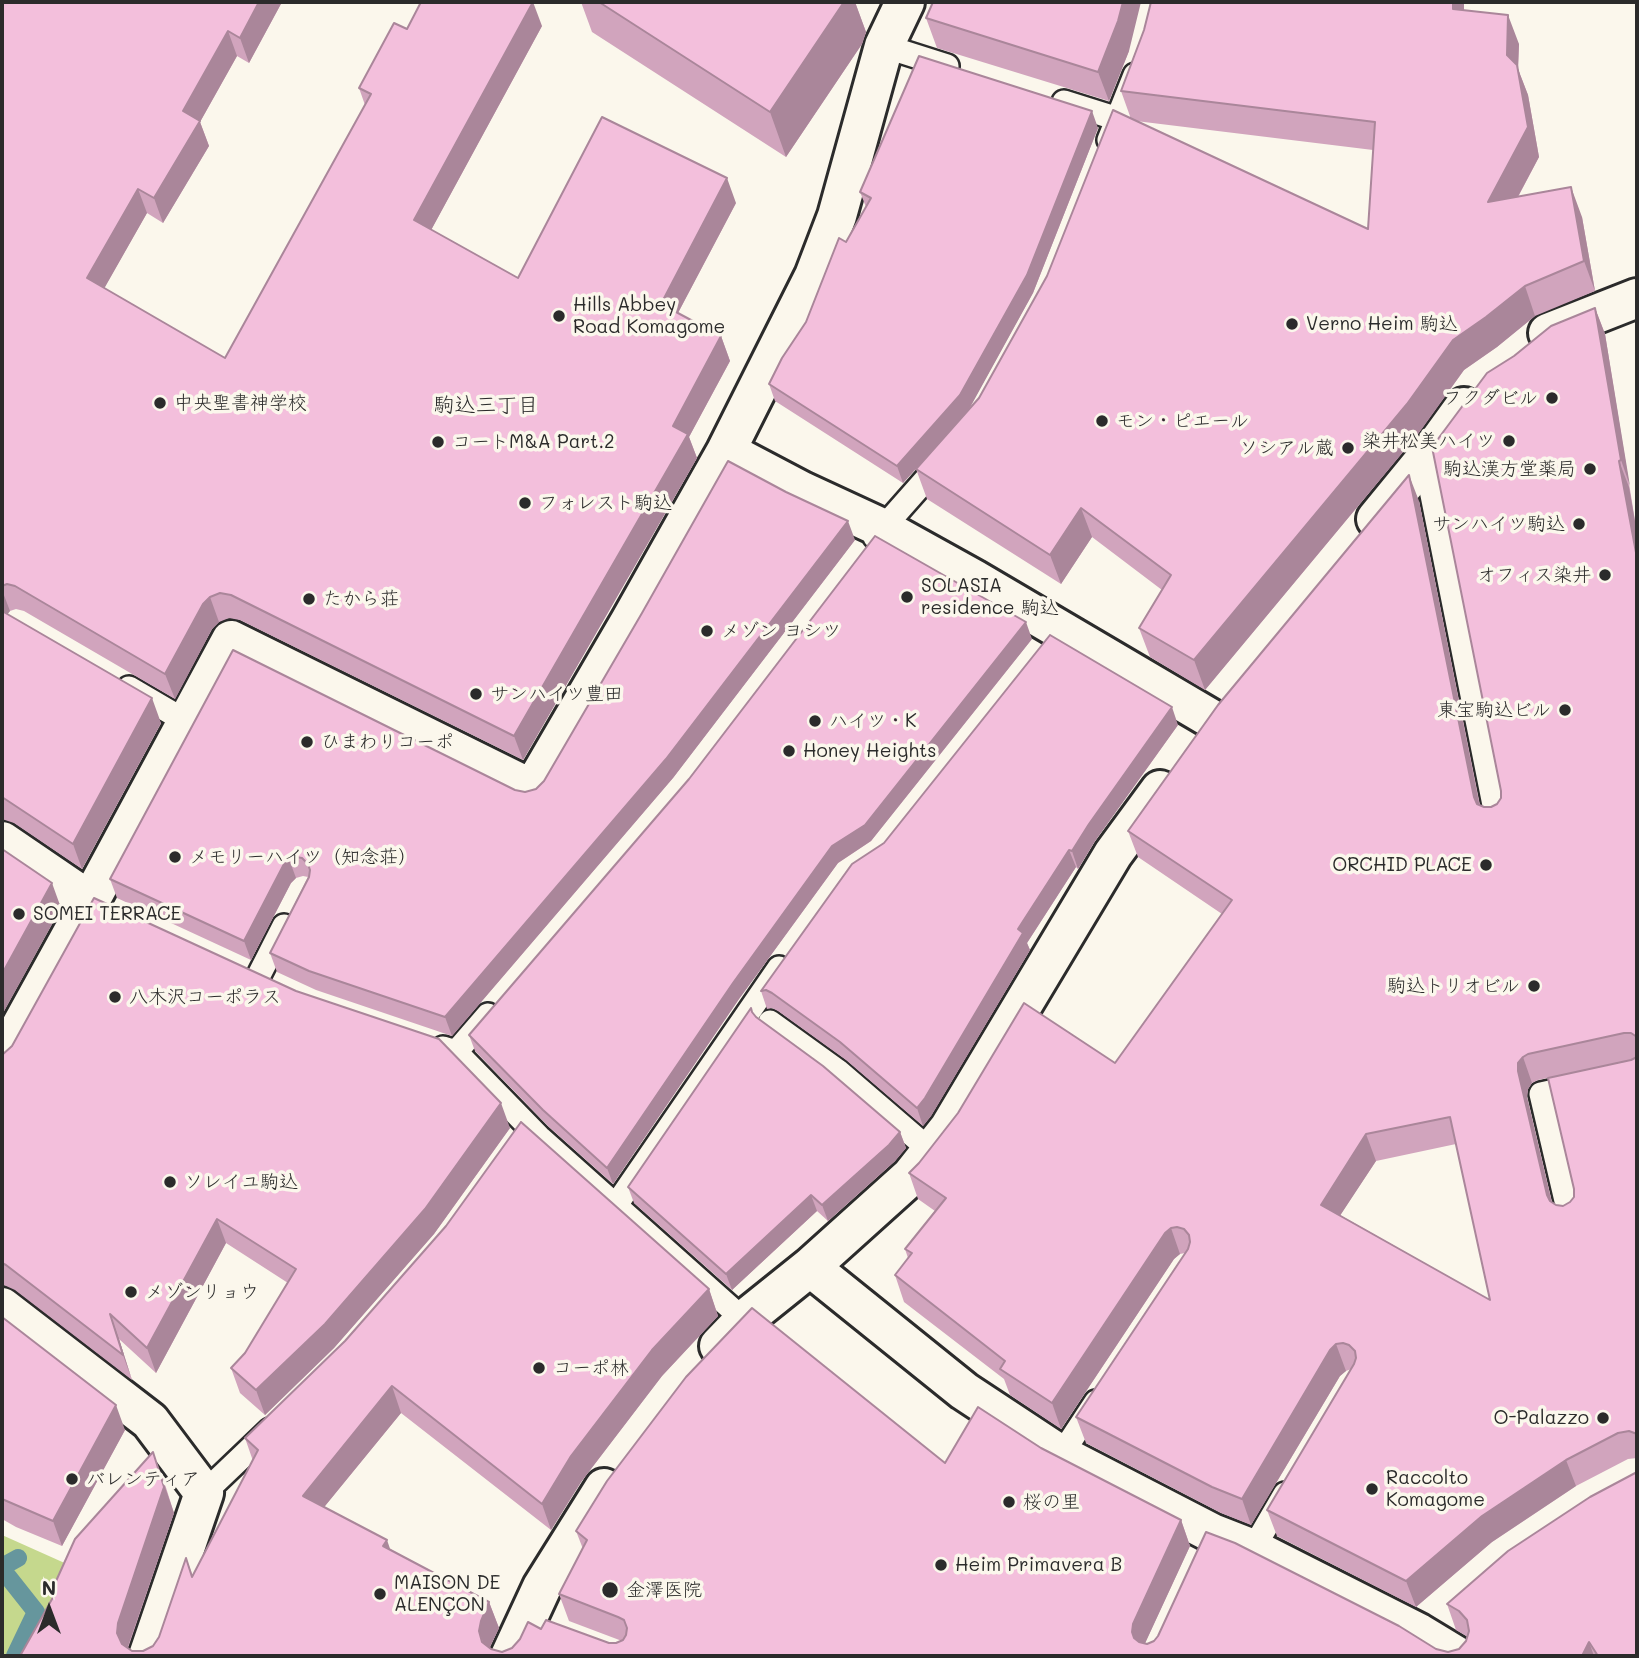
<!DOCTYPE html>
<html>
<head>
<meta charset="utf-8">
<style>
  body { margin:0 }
  #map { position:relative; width:1639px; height:1658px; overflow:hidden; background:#fbf7ec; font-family:Mali,sans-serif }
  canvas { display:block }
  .frame { position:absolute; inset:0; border:4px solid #2b2b2b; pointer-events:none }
  .north { position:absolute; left:14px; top:1574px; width:70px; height:70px; -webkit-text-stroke:5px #fbf7ec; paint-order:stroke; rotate:0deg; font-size:19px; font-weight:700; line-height:28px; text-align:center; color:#2b2b2b }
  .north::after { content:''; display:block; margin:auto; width:24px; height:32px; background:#2b2b2b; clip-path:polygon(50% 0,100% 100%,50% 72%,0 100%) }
</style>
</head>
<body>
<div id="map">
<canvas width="1639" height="1658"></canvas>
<div class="frame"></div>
<div class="north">N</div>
</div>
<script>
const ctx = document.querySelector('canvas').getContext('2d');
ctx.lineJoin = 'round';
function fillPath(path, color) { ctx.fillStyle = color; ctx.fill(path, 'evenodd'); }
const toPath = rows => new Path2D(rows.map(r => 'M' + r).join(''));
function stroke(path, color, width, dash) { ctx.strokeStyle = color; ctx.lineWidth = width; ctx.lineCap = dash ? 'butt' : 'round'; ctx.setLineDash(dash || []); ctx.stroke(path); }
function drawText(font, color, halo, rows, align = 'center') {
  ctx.font = font + ' Mali,"Klee One",sans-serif'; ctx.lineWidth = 7; ctx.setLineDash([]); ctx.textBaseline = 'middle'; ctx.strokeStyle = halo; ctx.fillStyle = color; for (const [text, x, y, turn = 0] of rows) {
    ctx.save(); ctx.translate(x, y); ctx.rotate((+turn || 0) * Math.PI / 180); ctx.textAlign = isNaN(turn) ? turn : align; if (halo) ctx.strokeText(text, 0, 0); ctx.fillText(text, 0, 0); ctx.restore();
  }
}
const green = toPath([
  [2,1535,78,1569,32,1656,2,1656]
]);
const stream = toPath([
  [2,1567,18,1558],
  [2,1569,36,1612,15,1656]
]);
const lane = toPath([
  [884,46,947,66],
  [1064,102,1118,119],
  [1109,140,1135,75],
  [1425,460,1497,820],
  [875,537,943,460],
  [129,688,187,722],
  [257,979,284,926],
  [770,1022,838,1071,931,1151],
  [443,1048,456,1052,539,1137,744,1320],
  [456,1052,488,1015],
  [616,1205,779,968],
  [1570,1218,1541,1094,1637,1073],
  [1061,1455,1096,1402],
  [204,1493,270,1430],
  [1253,1549,1285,1494]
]);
const street = toPath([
  [905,2,884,46,837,216,814,276,726,451,802,491,882,528,974,579,1210,718],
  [1548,333,1637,298],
  [1376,519,1435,447,1464,407],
  [2,841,90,901],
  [2,1060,90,901,231,640,532,789,630,621,726,451],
  [810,1267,964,1391,1061,1455,1212,1533,1253,1549,1419,1633,1457,1656],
  [2,1307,150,1421,204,1493,148,1656],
  [719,1346,744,1320,810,1267,911,1176,949,1128,1113,854,1160,790],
  [510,1656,542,1587,604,1488]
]);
const wall = toPath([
  [2,2,282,2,249,63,237,56,200,122,209,146,163,223,147,213,104,288,225,358,365,105,359,88,407,29,542,26,431,230,518,278,736,203,678,313,721,336,730,361,689,437,697,458,523,760,240,620,229,618,219,622,212,629,175,699,24,611,16,609,10,611,7,614,161,723,82,869,14,823,2,819],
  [581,2,855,2,866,32,862,44,786,157,592,32],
  [1464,2,1464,10,1519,44,1518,69,1528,95,1539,157,1518,197,1582,217,1595,291,1535,316,1497,347,1464,370,1418,434,1205,690,1150,657,1139,628,1162,590,1092,537,1061,584,927,499,916,469,940,442,903,483,775,401,769,384,806,322,846,242,866,207,860,192,1098,128,1033,293,967,412,979,398,1047,276,1131,119,1121,91,1144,30],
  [1136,121,1373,150,1368,229],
  [926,18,1129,51,1109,101,937,48],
  [1595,308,1605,334,1637,533,1637,1458,1628,1459,1576,1486,1492,1542,1416,1607,1277,1536,1267,1510,1351,1369,1346,1371,1340,1376,1251,1525,1221,1513,1086,1443,1076,1417,1185,1253,1180,1254,1174,1259,1061,1429,1010,1395,1004,1379,904,1302,895,1275,908,1258,905,1249,935,1211,918,1199,909,1173,1115,1063,1222,914,1138,857,1128,831,1419,501,1480,805,1484,807,1491,807,1497,804,1501,798],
  [1632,1060,1574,1197,1570,1202,1563,1206,1556,1205,1552,1202,1527,1097,1528,1089,1532,1083,1538,1080],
  [1456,1144,1490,1300,1340,1215,1376,1161],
  [855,540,673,778,452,1036,316,990,277,972,270,953,308,877,303,876,296,878,291,883,251,960,117,898,110,879,515,790,525,792,536,789],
  [1032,639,871,841,838,863,739,999,613,1184,549,1127,475,1051,469,1035],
  [1178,725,1095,841,1078,869,1076,867,1027,943,1030,950,931,1116,923,1126,846,1060,778,1011,772,1008,767,1009,761,991],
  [753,1013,756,1017,900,1132,906,1148,895,1161,828,1221,817,1211,732,1290,634,1203,628,1187],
  [2,1055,510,1128,434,1234,334,1348,265,1415,240,1393,231,1368,245,1353,288,1283,226,1243,156,1373,119,1339,132,1380,15,1290,4,1285,2,1286],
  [709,1289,718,1316,662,1376,581,1482,551,1530,401,1413,324,1507,390,1549,489,1602,499,1628,490,1647,491,1649,502,1652,512,1648,541,1629,609,1643,616,1643,622,1641,569,1621,559,1594,583,1549,576,1531,945,1463,1041,1448,1181,1520,1190,1546,1145,1643,1436,1649,1448,1652,1459,1649,1466,1641,1468,1637,1456,1630,1447,1604,1637,1656,20,1656,54,1596,52,1590,163,1478,174,1513,128,1648,132,1651,143,1651,153,1646,159,1637,186,1558,193,1576,253,1461,245,1438,345,1341],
  [2,1317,125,1430,62,1546,16,1527,2,1519]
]);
const shadedWall = toPath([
  [259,2,282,2,249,63,240,38],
  [533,2,542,26,423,245,414,220],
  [844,2,855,2,866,32,862,44,786,157,770,112],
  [1123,2,1141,2,1129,51,1109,101,1098,72],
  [1453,2,1464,2,1464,38,1453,9],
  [1508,15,1519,44,1518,69,1528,95,1539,157,1499,232,1488,202,1507,55],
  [228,31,237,56,200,122,209,146,163,223,154,198,183,111],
  [1092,111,1098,128,1033,293,967,413,903,483,897,466],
  [727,178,736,203,670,328,661,304],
  [1571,187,1582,217,1595,291,1584,261],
  [138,189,147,213,96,303,87,278],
  [1525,286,1535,316,1497,347,1464,370,1418,434,1205,690,1194,660,1453,340],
  [1595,308,1605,334,1630,486,1621,460],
  [721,336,730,361,689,437,697,458,523,760,514,736,673,426],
  [1619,461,1629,487,1637,533,1637,558],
  [1409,475,1419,501,1483,823,1474,797],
  [1081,508,1092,537,1061,584,1050,555],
  [848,521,855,540,673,778,452,1036,445,1017],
  [2,590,10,611,2,621],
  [210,597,219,622,212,629,175,699,165,674,203,604],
  [1026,622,1032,639,871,841,838,863,739,999,613,1184,607,1168,733,983,832,846],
  [152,698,161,723,82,869,73,844],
  [1172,707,1178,725,1095,841,1078,869,1072,851,1089,824],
  [1069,850,1076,867,1027,943,1030,950,931,1116,923,1126,917,1108,1018,929],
  [289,859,296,878,291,883,251,960,244,941,284,864],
  [52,883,61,908,2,1015,2,974],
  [1523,1057,1532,1083,1528,1089,1527,1097,1556,1221,1547,1195,1518,1071,1518,1063],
  [501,1103,510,1128,434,1234,334,1348,265,1415,256,1390],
  [900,1132,906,1148,895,1161,828,1221,822,1205],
  [1366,1134,1376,1161,1330,1231,1321,1205],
  [811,1195,817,1211,732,1290,726,1274],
  [217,1219,226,1243,156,1373,147,1348],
  [1171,1228,1180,1254,1174,1259,1061,1429,1052,1403,1165,1233],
  [709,1289,718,1316,662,1376,581,1482,551,1530,542,1504,571,1456,652,1350],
  [110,1314,119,1339,132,1380,123,1355],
  [1336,1344,1346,1371,1340,1376,1251,1525,1242,1499,1330,1350],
  [392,1386,401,1413,312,1522,303,1496],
  [116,1405,125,1430,62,1546,53,1521],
  [153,1452,174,1513,127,1649,127,1656,117,1633,118,1623],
  [1566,1460,1576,1486,1492,1542,1416,1607,1406,1581,1482,1516],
  [1181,1520,1190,1546,1142,1650,1141,1656,1132,1632,1133,1624],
  [387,1540,396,1566,383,1546],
  [489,1602,499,1628,490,1647,488,1656,479,1631,481,1621],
  [1589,1642,1594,1656,1582,1656]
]);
const building = toPath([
  [2,2,259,2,240,38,228,31,183,111,200,121,154,198,138,189,87,278,225,358,371,94,359,88,394,23,407,29,421,2,533,2,414,220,518,278,602,117,727,178,661,304,721,336,673,426,688,434,514,736,231,595,220,593,210,597,203,604,165,674,15,586,7,584,2,586,2,2],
  [599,2,844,2,770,112,599,2],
  [933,2,1123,2,1118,21,1098,72,926,18,933,2],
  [1151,2,1453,2,1453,9,1508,15,1507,55,1517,65,1528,127,1488,202,1571,187,1584,261,1525,286,1486,317,1453,340,1407,404,1194,660,1139,628,1171,575,1081,508,1050,555,916,469,979,398,1047,276,1113,110,1368,229,1375,122,1121,91,1144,30,1151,2],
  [919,56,1092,111,1027,275,960,395,897,466,769,384,782,358,806,322,839,238,846,242,871,198,860,192,919,56],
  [1595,308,1621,460,1619,461,1637,558,1637,1037,1631,1033,1624,1033,1528,1054,1523,1057,1518,1063,1518,1071,1547,1195,1550,1201,1556,1205,1563,1206,1570,1202,1574,1197,1574,1189,1548,1078,1631,1060,1637,1057,1637,1434,1629,1431,1618,1433,1566,1460,1482,1516,1406,1581,1267,1510,1354,1364,1356,1358,1355,1351,1349,1345,1343,1343,1336,1344,1330,1350,1242,1499,1212,1487,1076,1417,1188,1249,1190,1242,1189,1235,1184,1229,1177,1227,1171,1228,1165,1233,1052,1403,1000,1369,1005,1361,895,1275,912,1253,905,1249,946,1198,909,1173,919,1163,958,1113,1024,1003,1115,1063,1232,900,1128,831,1218,705,1409,475,1474,797,1477,804,1484,807,1491,807,1497,804,1501,798,1501,791,1432,447,1487,373,1514,356,1551,326,1595,308],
  [1450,1117,1490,1300,1321,1205,1366,1134,1450,1117],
  [728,461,786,492,848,521,666,759,445,1017,309,971,270,953,309,877,310,870,308,864,302,858,296,857,289,859,284,864,244,941,110,879,233,650,515,790,525,792,536,789,544,781,642,613,728,461],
  [875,536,1026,622,865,825,832,846,733,983,607,1168,543,1110,469,1035,689,779,875,536],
  [2,611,152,698,73,844,2,797,2,611],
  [1050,635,1172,707,1089,824,1072,851,1069,850,1018,929,1023,933,925,1098,917,1108,840,1042,772,993,766,990,761,991,852,864,884,843,1050,635],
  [2,849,52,883,2,974,2,849],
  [94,898,296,991,439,1039,501,1103,425,1209,325,1324,256,1390,231,1368,245,1353,296,1269,217,1219,147,1348,110,1314,123,1355,6,1265,2,1263,2,1055,12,1046,94,898],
  [751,1008,752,1012,756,1017,823,1066,900,1132,889,1145,822,1205,811,1195,726,1274,628,1187,751,1008],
  [521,1122,709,1289,652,1350,571,1456,542,1504,392,1386,303,1496,387,1540,383,1546,489,1602,481,1621,479,1631,482,1642,491,1649,502,1652,512,1648,520,1639,528,1622,541,1629,546,1620,609,1643,616,1643,623,1640,626,1635,627,1628,624,1620,618,1617,559,1594,587,1540,576,1531,607,1481,686,1377,752,1308,945,1463,978,1407,1041,1448,1181,1520,1133,1624,1132,1632,1134,1638,1139,1642,1147,1644,1154,1641,1158,1636,1206,1532,1235,1543,1399,1626,1436,1649,1448,1652,1459,1649,1466,1641,1469,1631,1467,1620,1459,1611,1447,1604,1508,1551,1590,1497,1637,1472,1637,1656,1598,1656,1589,1642,1582,1656,20,1656,56,1592,52,1590,75,1539,153,1452,164,1487,118,1623,117,1633,122,1644,132,1651,143,1651,153,1646,159,1637,186,1558,192,1577,258,1450,245,1438,345,1341,446,1226,521,1122],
  [2,1317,116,1405,53,1521,2,1499,2,1317]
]);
const markers = [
  [559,316,7,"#2b2b2b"],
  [1292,324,7,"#2b2b2b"],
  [1552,398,7,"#2b2b2b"],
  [160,403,7,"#2b2b2b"],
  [1102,421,7,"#2b2b2b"],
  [1509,441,7,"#2b2b2b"],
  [438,442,7,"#2b2b2b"],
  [1348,448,7,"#2b2b2b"],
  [1590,469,7,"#2b2b2b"],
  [525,503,7,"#2b2b2b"],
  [1579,524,7,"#2b2b2b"],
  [1605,575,7,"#2b2b2b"],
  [907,597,7,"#2b2b2b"],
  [309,599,7,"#2b2b2b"],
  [707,631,7,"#2b2b2b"],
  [476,694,7,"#2b2b2b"],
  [1565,710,7,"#2b2b2b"],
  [815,721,7,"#2b2b2b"],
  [307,742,7,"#2b2b2b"],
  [789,751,7,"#2b2b2b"],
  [175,857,7,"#2b2b2b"],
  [1486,865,7,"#2b2b2b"],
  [19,914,7,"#2b2b2b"],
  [1534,986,7,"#2b2b2b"],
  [115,997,7,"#2b2b2b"],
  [170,1182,7,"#2b2b2b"],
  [131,1292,7,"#2b2b2b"],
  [539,1368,7,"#2b2b2b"],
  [1603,1418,7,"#2b2b2b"],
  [72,1479,7,"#2b2b2b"],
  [1372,1489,7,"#2b2b2b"],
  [1009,1502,7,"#2b2b2b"],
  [941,1565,7,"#2b2b2b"],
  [610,1590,9,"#2b2b2b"],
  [380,1594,7,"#2b2b2b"]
];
const poiNames = [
  ["Hills Abbey",573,305],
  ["Road Komagome",573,327],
  ["Verno Heim 駒込",1306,324],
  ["フクダビル",1538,398,"right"],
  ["中央聖書神学校",174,403],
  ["モン・ピエール",1116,421],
  ["染井松美ハイツ",1495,441,"right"],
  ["コートM&A Part.2",452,442],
  ["ソシアル蔵",1334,448,"right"],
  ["駒込漢方堂薬局",1576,469,"right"],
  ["フォレスト駒込",539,503],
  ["サンハイツ駒込",1565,524,"right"],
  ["オフィス染井",1591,575,"right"],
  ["SOLASIA",921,586],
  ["residence 駒込",921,608],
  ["たから荘",323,599],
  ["メゾン ヨシツ",721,631],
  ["サンハイツ豊田",490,694],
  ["東宝駒込ビル",1551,710,"right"],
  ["ハイツ・K",829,721],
  ["ひまわりコーポ",321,742],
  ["Honey Heights",803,751],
  ["メモリーハイツ（知念荘）",189,857],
  ["ORCHID PLACE",1472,865,"right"],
  ["SOMEI TERRACE",33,914],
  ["駒込トリオビル",1520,986,"right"],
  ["八木沢コーポラス",129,997],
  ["ソレイユ駒込",184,1182],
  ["メゾンリョウ",145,1292],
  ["コーポ林",553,1368],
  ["O-Palazzo",1589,1418,"right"],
  ["Raccolto",1386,1478],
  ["Komagome",1386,1500],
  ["バレンティア",86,1479],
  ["桜の里",1023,1502],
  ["Heim Primavera B",955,1565],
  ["MAISON DE",394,1583],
  ["ALENÇON",394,1605],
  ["金澤医院",626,1590]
];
const neighbourhoodNames = [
  ["駒込三丁目",486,406]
];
fillPath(green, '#c5d88d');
stroke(stream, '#66969d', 18);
stroke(lane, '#2b2b2b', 28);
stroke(street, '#2b2b2b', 44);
stroke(lane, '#fbf7ec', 23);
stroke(street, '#fbf7ec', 38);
fillPath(wall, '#d1a4bd');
fillPath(shadedWall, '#aa869a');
fillPath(building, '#f3bfdc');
stroke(building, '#aa869a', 2);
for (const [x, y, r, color] of markers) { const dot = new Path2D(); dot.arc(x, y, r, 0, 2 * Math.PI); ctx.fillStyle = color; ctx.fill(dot); stroke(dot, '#fbf7ec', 2.5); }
drawText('19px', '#2b2b2b', '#fbf7ec', poiNames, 'left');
drawText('21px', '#2b2b2b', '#fbf7ec', neighbourhoodNames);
</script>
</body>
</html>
